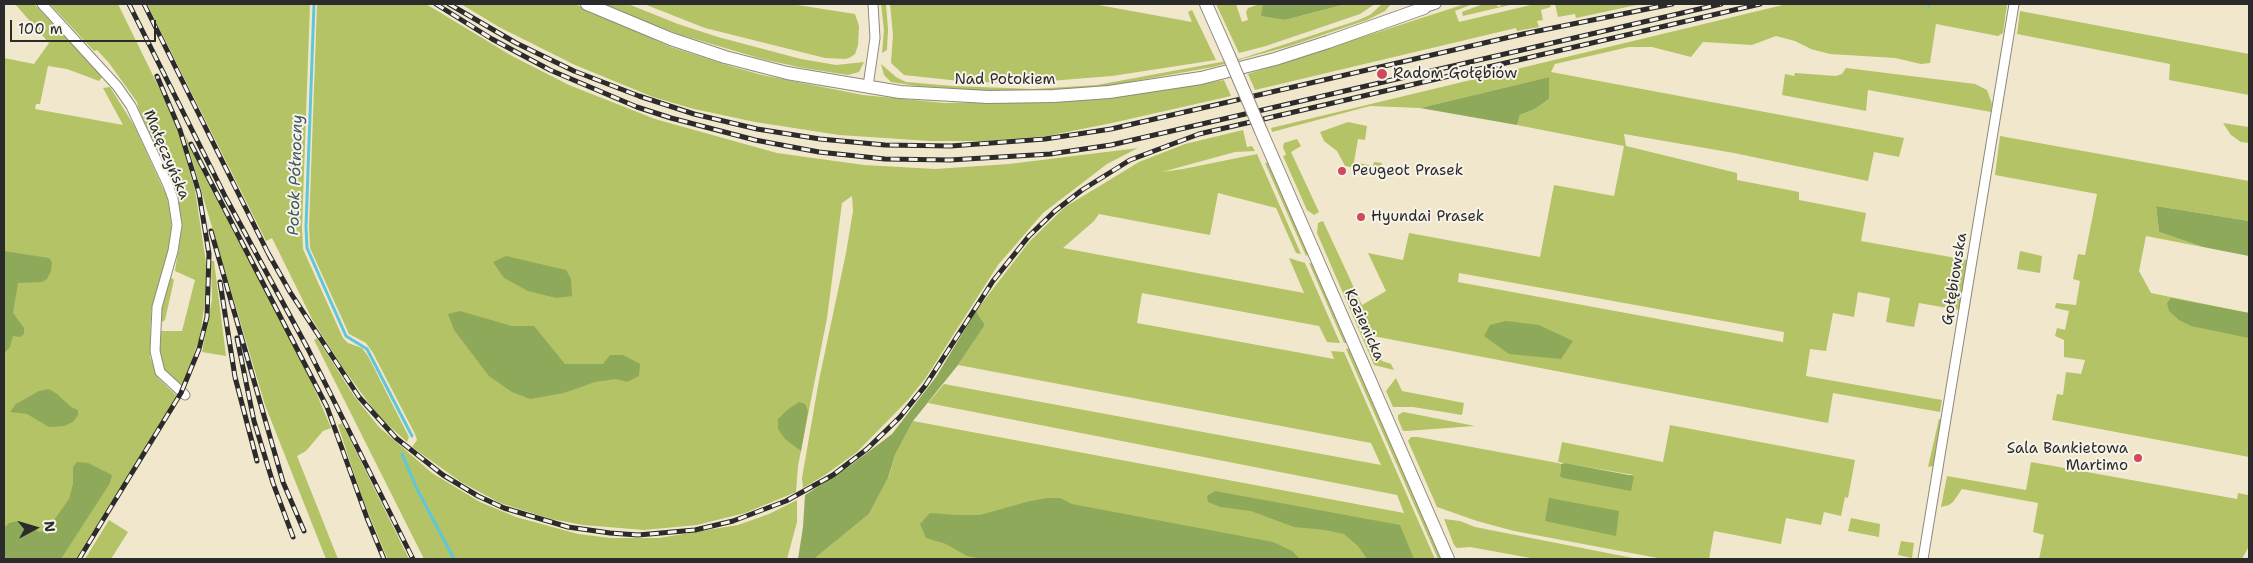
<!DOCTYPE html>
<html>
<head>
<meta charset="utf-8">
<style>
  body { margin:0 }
  #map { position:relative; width:2253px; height:563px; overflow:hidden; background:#f1e7cd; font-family:"Shantell Sans",sans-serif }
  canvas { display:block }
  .frame { position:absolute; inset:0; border:5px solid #2b2b2b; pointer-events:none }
  .north { position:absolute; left:10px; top:503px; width:50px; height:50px; -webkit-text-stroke:4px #f7f3e8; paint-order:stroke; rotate:84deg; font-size:14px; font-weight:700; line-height:20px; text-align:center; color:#2b2b2b }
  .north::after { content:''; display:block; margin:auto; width:18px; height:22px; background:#2b2b2b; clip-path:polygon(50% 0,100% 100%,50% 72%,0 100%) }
  .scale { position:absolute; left:10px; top:20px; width:146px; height:22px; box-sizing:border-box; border:2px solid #2b2b2b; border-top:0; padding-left:6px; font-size:15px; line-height:18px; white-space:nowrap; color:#2b2b2b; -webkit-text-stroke:4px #f7f3e8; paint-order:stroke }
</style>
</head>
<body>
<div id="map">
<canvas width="2253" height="563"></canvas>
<div class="frame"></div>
<div class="north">N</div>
<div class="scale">100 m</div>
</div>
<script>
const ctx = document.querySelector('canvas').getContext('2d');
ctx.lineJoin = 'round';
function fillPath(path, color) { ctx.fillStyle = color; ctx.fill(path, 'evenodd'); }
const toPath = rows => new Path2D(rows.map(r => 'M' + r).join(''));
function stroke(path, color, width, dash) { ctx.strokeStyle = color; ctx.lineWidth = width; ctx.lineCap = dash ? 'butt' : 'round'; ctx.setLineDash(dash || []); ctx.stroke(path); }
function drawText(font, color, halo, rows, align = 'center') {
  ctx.font = font + ' "Shantell Sans",sans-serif'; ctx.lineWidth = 4; ctx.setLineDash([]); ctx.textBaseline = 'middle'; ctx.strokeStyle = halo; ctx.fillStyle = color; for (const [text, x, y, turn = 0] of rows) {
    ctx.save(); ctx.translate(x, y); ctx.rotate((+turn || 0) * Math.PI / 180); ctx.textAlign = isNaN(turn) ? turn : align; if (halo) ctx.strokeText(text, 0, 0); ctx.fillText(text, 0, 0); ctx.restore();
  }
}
const green = toPath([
  [15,4,34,4,103,76,99,81,67,69,48,66,40,104,36,104,35,109,123,125,103,88,110,87,135,127,167,197,171,216,171,240,151,311,150,357,158,378,177,396,76,559,4,559,4,58,34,64,49,43],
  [50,4,118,4,166,102,178,130,195,190,207,269,206,294,200,337,182,387,165,371,159,353,161,331,182,331,195,280,175,271,182,225,177,196,138,108,137,102,109,63,97,50,94,51],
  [147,4,310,4,302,227,303,249,343,338,348,343,362,348,368,356,409,437,407,442,379,417,343,368,313,321,272,238,266,241],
  [317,4,426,4,512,56,569,85,655,119,777,153,864,165,935,169,1009,164,1138,148,1107,164,1043,213,998,265,925,379,907,401,857,452,825,475,803,488,802,478,819,380,846,253,853,211,852,196,842,203,827,318,798,466,796,492,745,513,697,525,644,530,583,525,551,519,500,503,461,482,412,447,417,440,415,434,373,353,366,343,349,334,310,248,309,227],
  [461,4,575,4,671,47,730,66,762,75,863,95,944,103,1022,102,1101,98,1154,92,1224,80,1231,96,1112,123,1047,136,983,141,930,141,839,135,755,122,694,109,653,97,575,65,499,27],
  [599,4,628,4,678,24,718,37,801,59,836,65,864,62,859,72,848,75,803,68,762,59,681,35],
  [644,4,791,4,855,14,859,26,858,45,855,54,851,57,846,59,825,58,705,28],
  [881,4,886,4,888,29,887,50,882,53,884,30],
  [890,4,1093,4,1192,22,1188,12,1192,10,1216,60,1112,76,1024,83,969,82,904,75,891,63,893,35],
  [1216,4,1236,4,1242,22,1248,20,1246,12,1248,8,1260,4,1263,4,1262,16,1285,20,1346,4,1375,4,1360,14,1266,46,1239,53],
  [1382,4,1391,4,1385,11,1367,20,1290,46,1213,67,1102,87,1060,90,986,91,917,86,891,82,884,75,881,64,896,77,906,82,953,86,1033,89,1097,85,1243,58,1356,21,1370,15],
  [1465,4,1473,4,1455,11,1459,22,1535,4,1550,4,1551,7,1541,10,1543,20,1537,21,1539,27,1517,31,1516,28,1255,90,1248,74],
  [1483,4,1496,4,1498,7,1504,4,1514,4,1463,16,1462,12],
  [1555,4,1641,4,1576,18,1575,14,1558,17],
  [1787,4,2007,4,2003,33,1998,36,1936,24,1930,63,1921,64,1895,58,1830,54,1811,49,1795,41,1776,36,1752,45,1703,42,1691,57,1652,47,1629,47,1555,64,1551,72,1904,138,1899,157,1874,152,1868,181,1734,153,1624,134,1626,146,1737,173,1737,180,1799,192,1799,200,1866,213,1861,241,1967,260,1959,310,1919,303,1914,327,1886,322,1890,298,1858,292,1854,317,1833,313,1826,351,1810,349,1806,376,1942,400,1940,412,1833,393,1828,423,1373,336,1382,361,1391,364,1394,370,1374,365,1317,233,1318,223,1323,221,1362,305,1386,291,1368,253,1403,260,1409,233,1540,257,1554,185,1614,196,1624,146,1517,125,1520,115,1535,109,1549,99,1549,77,1420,108,1370,106,1272,132,1271,128],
  [1459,273,1784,332,1783,342,1458,282],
  [2020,11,2249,54,2249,95,2169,80,2170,64,2017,34],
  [1846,68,1975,84,1987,90,1992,104,1991,112,1868,90,1866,111,1782,95,1785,74,1794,76,1795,73,1836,76,1842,74],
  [1348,122,1367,126,1365,140,1358,139,1354,162,1373,166,1374,162,1382,163,1380,174,1356,170,1356,168,1345,166,1337,151,1324,141,1320,132],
  [2223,123,2249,127,2249,143,2241,142,2231,135],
  [1243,130,1247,147,1252,146,1255,151,1235,152,1162,172,1183,169,1257,154,1301,254,1296,253,1276,208,1218,193,1210,235,1099,214,1094,221,1063,248,1304,293,1289,258,1305,263,1340,343,1327,342,1319,326,1142,293,1137,323,1334,359,1331,351,1344,352,1435,559,814,559,869,514,889,476,895,455,913,421,1404,513,1397,495,928,403,944,384,1381,465,1371,443,958,365,985,325,976,311,1029,242,1065,207,1139,162,1185,144],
  [184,133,302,359,331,428,323,431,306,451,297,456,338,559,326,559,265,405],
  [2000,136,2249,181,2249,221,2156,206,2159,232,2203,247,2146,236,2139,271,2151,293,2249,313,2249,457,2052,420,2057,394,2063,395,2066,372,2081,374,2085,360,2064,357,2064,340,2055,336,2057,328,2065,330,2069,311,2055,308,2056,303,2076,305,2080,281,2073,279,2078,254,2085,255,2097,194,1995,175],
  [1297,139,1301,146,1291,152,1319,212,1314,215,1307,210,1283,156,1286,155,1283,147,1284,143],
  [1269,162,1309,254,1306,256,1265,163],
  [2020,251,2042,256,2040,273,2017,269],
  [211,261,214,261,226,356,202,352,212,299],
  [1309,263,1314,264,1348,343,1344,343],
  [172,278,174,280,165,320,162,322,160,319,164,298,169,280],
  [317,338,354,396,379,427,432,473,480,502,516,517,578,534,611,538,659,538,738,525,769,514,797,500,797,522,787,559,424,559,314,340],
  [1350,348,1442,559,1438,559,1346,349],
  [1396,378,1402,391,1464,403,1462,415,1413,407,1393,407,1386,391],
  [1403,412,1414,414,1475,426,1406,431,1403,431,1398,419,1398,415],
  [1939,419,1941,419,1933,466,1928,467],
  [342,423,409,559,388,559,385,553,365,505,350,462,338,425],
  [1670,425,1855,460,1848,498,1845,497,1841,516,1824,512,1821,525,1786,518,1781,544,1714,531,1709,559,1663,559,1514,531,1477,521,1437,507,1408,441,1411,437,1418,437,1558,463,1561,464,1560,476,1634,475,1558,462,1562,442,1663,462],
  [2031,462,2237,499,2238,493,2248,495,2249,490,2249,546,2242,559,2039,559,2044,535,2033,532,2038,503,1962,489,1953,502,1949,505,1941,507,1947,476,2026,490],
  [1851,518,1880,524,1879,537,1848,531],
  [1444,519,1460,521,1475,527,1638,559,1536,559,1470,547,1457,548,1454,545],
  [109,520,128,532,111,559,85,559],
  [1901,541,1914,543,1912,558,1898,555]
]);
const forest = toPath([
  [1263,4,1346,4,1285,20,1261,16],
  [1549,77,1549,99,1535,109,1520,115,1517,125,1420,108],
  [2156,206,2249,221,2249,256,2203,247,2159,232],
  [4,251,49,258,52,262,51,271,47,279,42,282,18,283,13,313,24,328,24,334,20,337,13,336,10,347,4,353],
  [506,256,566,270,571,279,572,296,556,298,528,291,504,278,493,262],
  [2171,298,2249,313,2249,338,2191,326,2179,320,2169,311,2167,303],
  [460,311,512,326,534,326,565,364,603,364,610,355,623,355,640,364,639,376,627,382,616,379,595,382,564,393,530,399,512,392,489,376,454,330,448,314],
  [976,311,985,325,958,365,913,421,895,455,888,478,869,514,814,559,798,559,803,527,805,495,851,465,892,434,936,377],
  [1506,321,1539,325,1573,341,1561,359,1509,354,1484,336,1490,325],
  [49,389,57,394,71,407,78,410,78,415,73,422,64,426,49,427,27,414,10,412,16,404,39,391],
  [799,402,805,404,808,411,801,451,785,439,778,429,778,419,787,410],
  [77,462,88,463,112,475,110,483,61,559,6,559,4,553,4,528,9,523,18,521,31,526,39,532,47,530,69,499,73,484,73,467],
  [1565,463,1634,476,1631,491,1563,478,1560,476,1561,464],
  [1215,491,1400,525,1414,559,1367,559,1358,546,1344,534,1325,530,1294,527,1251,511,1220,507,1208,502,1207,496],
  [1048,498,1060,498,1072,504,1273,542,1292,551,1300,559,984,559,967,556,946,544,926,538,920,524,930,513,956,515,980,515,1030,501],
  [1549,498,1619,511,1616,536,1545,521]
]);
const stream = toPath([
  [314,4,306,227,307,248,346,336,367,349,412,436],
  [1929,4,1929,6],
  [402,454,417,489,454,559]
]);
const street = toPath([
  [42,4,117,86,131,106,168,185,173,199,177,225,173,251,157,307,155,351,160,372,185,395],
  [1424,8,1436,4],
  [868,86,875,38,873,4],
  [1923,559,2014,4]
]);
const secondary = toPath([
  [587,4,671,39,725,57,787,73,900,92,988,97,1054,96,1109,92,1201,78,1275,59,1328,42,1424,8,1422,4],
  [1206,4,1229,56],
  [1261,131,1448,559]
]);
const rail = toPath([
  [129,4,226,198,308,349,413,559],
  [144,4,271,259],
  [436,4,492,39,550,70,637,107,671,118,755,140,819,152,885,159,950,160,1050,154,1111,145,1721,4],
  [449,4,516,43,574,71,639,96,694,114,757,129,820,139,885,145,951,146,1045,139,1111,129,1523,34,1672,4],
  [191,144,327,407,367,518,384,559],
  [211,231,283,482,304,531],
  [268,253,290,292,359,397,396,438,443,475,478,496,504,508,568,527,610,533,638,535,695,530,733,521,786,501,833,475,867,449,900,417,925,386,993,281,1029,236,1055,211,1082,190,1130,160,1199,134,1760,4],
  [220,282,235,377,257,461],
  [237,338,254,421,273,483,293,537],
  [79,559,181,393,199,349,207,317,209,254,199,193,180,130,157,76]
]);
const secondaryBridge = toPath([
  [1229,56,1261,131]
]);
const markers = [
  [1382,74,6,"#d1495b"],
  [1342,171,5,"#d1495b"],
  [1361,217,5,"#d1495b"],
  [2138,458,5,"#d1495b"]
];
const poiNames = [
  ["Radom Gołębiów",1393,74],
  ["Peugeot Prasek",1352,171],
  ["Hyundai Prasek",1371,217],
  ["Sala Bankietowa",2128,449,"right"],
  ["Martimo",2128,466,"right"]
];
const streetNames = [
  ["Nad Potokiem",1005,80],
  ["Małęczyńska",166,155,67],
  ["Gołębiowska",1955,279,-81],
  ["Kozienicka",1364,325,66]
];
const waterNames = [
  ["Potok Północny",296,175,-88]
];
fillPath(green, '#b4c365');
fillPath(forest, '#8fa95a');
stroke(stream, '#5fc6db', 3);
stroke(street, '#8e897c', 11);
stroke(secondary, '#8e897c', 14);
stroke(street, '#fff', 9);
stroke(secondary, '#fff', 12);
stroke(rail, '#2b2b2b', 5);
stroke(rail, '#f7f3e8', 3, [9]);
stroke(secondaryBridge, '#8e897c', 14, []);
stroke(secondaryBridge, '#fff', 12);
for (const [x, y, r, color] of markers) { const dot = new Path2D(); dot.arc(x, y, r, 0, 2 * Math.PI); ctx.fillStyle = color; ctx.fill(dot); stroke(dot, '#f7f3e8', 2); }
drawText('15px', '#2b2b2b', '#f7f3e8', poiNames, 'left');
drawText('15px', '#2b2b2b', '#f7f3e8', streetNames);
drawText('italic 16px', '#3b5a60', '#f7f3e8', waterNames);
</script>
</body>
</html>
